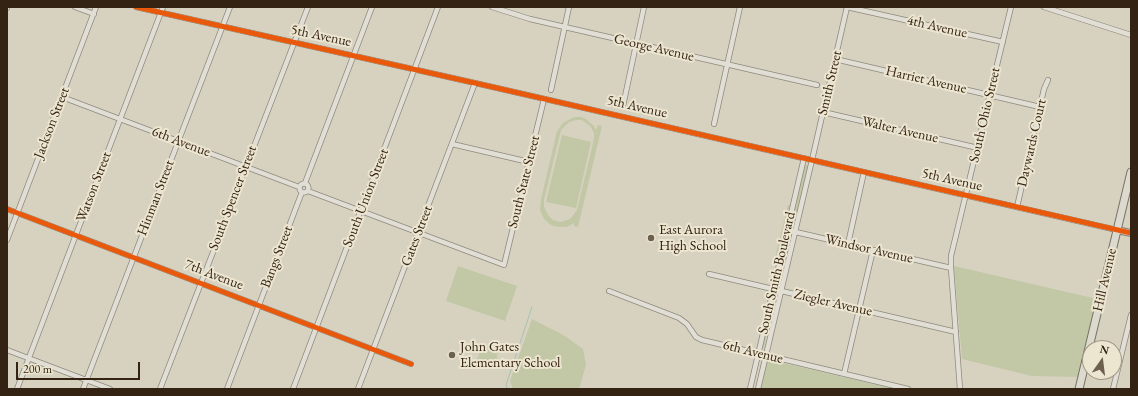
<!DOCTYPE html>
<html>
<head>
<meta charset="utf-8">
<style>
  body { margin:0 }
  #map { position:relative; width:1138px; height:396px; overflow:hidden; background:#d7d2c0; font-family:"EB Garamond",serif }
  canvas { display:block }
  .frame { position:absolute; inset:0; border:8px solid #342212; pointer-events:none }
  .north { position:absolute; left:1082px; top:340px; width:40px; height:40px; box-sizing:border-box; background:#ece5d0; border:1px solid #a29784; border-radius:50%; rotate:14deg; font-size:11px; font-weight:700; line-height:16px; text-align:center; color:#342212 }
  .north::after { content:''; display:block; margin:auto; width:14px; height:18px; background:#6d604f; clip-path:polygon(50% 0,100% 100%,50% 72%,0 100%) }
  .scale { position:absolute; left:16px; top:362px; width:124px; height:18px; box-sizing:border-box; border:2px solid #342212; border-top:0; padding-left:5px; font-size:12px; line-height:14px; white-space:nowrap; color:#342212; -webkit-text-stroke:3px #ece5d0; paint-order:stroke }
</style>
</head>
<body>
<div id="map">
<canvas width="1138" height="396"></canvas>
<div class="frame"></div>
<div class="north">N</div>
<div class="scale">200 m</div>
</div>
<script>
const ctx = document.querySelector('canvas').getContext('2d');
ctx.lineJoin = 'round';
function fillPath(path, color) { ctx.fillStyle = color; ctx.fill(path, 'evenodd'); }
const toPath = rows => new Path2D(rows.map(r => 'M' + r).join(''));
function stroke(path, color, width, dash) { ctx.strokeStyle = color; ctx.lineWidth = width; ctx.lineCap = dash ? 'butt' : 'round'; ctx.setLineDash(dash || []); ctx.stroke(path); }
function drawText(font, color, halo, rows, align = 'center') {
  ctx.font = font + ' "EB Garamond",serif'; ctx.lineWidth = 4; ctx.setLineDash([]); ctx.textBaseline = 'middle'; ctx.strokeStyle = halo; ctx.fillStyle = color; for (const [text, x, y, turn = 0] of rows) {
    ctx.save(); ctx.translate(x, y); ctx.rotate((+turn || 0) * Math.PI / 180); ctx.textAlign = isNaN(turn) ? turn : align; if (halo) ctx.strokeText(text, 0, 0); ctx.fillText(text, 0, 0); ctx.restore();
  }
}
const green = toPath([
  [574,117,581,117,586,119,594,126,596,130,598,125,602,126,578,227,574,226,574,223,567,227,559,227,551,225,544,219,540,210,541,199,557,131,563,123],
  [576,120,582,120,590,126,594,133,594,139,577,210,570,219,560,222,553,220,548,215,544,207,544,200,561,130,569,122],
  [562,135,591,142,576,208,546,202],
  [807,165,808,166,794,223,793,225,791,223,805,166],
  [788,205,790,205,778,254,775,258],
  [789,237,791,239,780,283,778,284,777,284,788,238],
  [458,266,517,286,505,321,446,301],
  [954,266,1097,299,1079,377,1032,376,962,359],
  [773,296,776,297,764,347,763,348,762,348],
  [532,319,565,336,583,349,586,365,579,389,513,389,510,381],
  [482,347,494,350,497,354,497,361,493,367,483,369,477,367,477,360],
  [768,360,770,360,894,389,759,389,766,362]
]);
const stream = toPath([
  [507,389,506,385,532,307]
]);
const minor = toPath([
  [75,7,94,14],
  [136,7,475,83,1117,230],
  [492,7,530,19,817,85],
  [847,7,1003,42],
  [1044,7,1131,35],
  [7,8,7,7],
  [835,59,1040,107],
  [551,90,569,7],
  [62,97,299,187],
  [623,106,644,7],
  [823,112,978,148],
  [714,124,740,7],
  [452,144,529,162],
  [305,183,372,7],
  '299.5 188a4.5 4.5 0 1 1 9 0a4.5 4.5 0 1 1-9 0Z',
  [308,191,504,265,544,99],
  [1017,207,1044,89,1048,80],
  [7,209,411,364],
  [787,230,951,268],
  [7,240,96,7],
  [848,244,864,172],
  [709,274,956,332],
  [609,291,679,318,687,324,696,337,702,340,908,389],
  [7,350,110,389],
  [844,374,873,250],
  [17,389,163,7],
  [83,389,230,7],
  [160,389,308,7],
  [227,389,302,192],
  [293,389,438,7],
  [358,389,475,83],
  [750,389,804,158],
  [758,389,812,160,847,7],
  [960,389,951,268,951,256,1011,7],
  [1113,389,1131,315]
]);
const tertiary = toPath([
  [1117,230,1131,233]
]);
const primary = toPath([
  [1079,389,1131,172]
]);
const cycleway = toPath([
  [136,7,475,83,1131,233],
  [7,209,411,364]
]);
const markers = [
  [651,238,4,"#6d604f"],
  [452,355,4,"#6d604f"]
];
const streetNames = [
  ["4th Avenue",937,27,13],
  ["5th Avenue",321,36,12],
  ["George Avenue",654,48,13],
  ["Harriet Avenue",926,80,13],
  ["Smith Street",830,83,-77],
  ["5th Avenue",637,107,13],
  ["South Ohio Street",985,115,-77],
  ["Jackson Street",52,123,-69],
  ["Walter Avenue",900,130,13],
  ["6th Avenue",181,142,21],
  ["Daywards Court",1032,143,-77],
  ["5th Avenue",952,180,13],
  ["South State Street",524,182,-76],
  ["Watson Street",94,187,-69],
  ["Hinman Street",156,198,-69],
  ["South Spencer Street",233,198,-69],
  ["South Union Street",366,198,-69],
  ["Gates Street",417,236,-69],
  ["Windsor Avenue",869,249,13],
  ["Bangs Street",277,257,-69],
  ["South Smith Boulevard",777,273,-77],
  ["7th Avenue",214,275,21],
  ["Hill Avenue",1105,280,-77],
  ["Ziegler Avenue",833,303,13],
  ["6th Avenue",753,352,14]
];
const poiNames = [
  ["East Aurora",659,230],
  ["High School",659,246],
  ["John Gates",460,347],
  ["Elementary School",460,363]
];
fillPath(green, '#c2c7a5');
stroke(stream, '#a8c0b4', 1);
stroke(minor, '#8e897d', 6);
stroke(tertiary, '#8e897d', 8);
stroke(primary, '#777266', 9);
stroke(minor, '#e1ded5', 4.5);
stroke(tertiary, '#e1ded5', 5.5);
stroke(primary, '#dcd9ce', 7);
stroke(cycleway, '#e8590c', 5);
for (const [x, y, r, color] of markers) { const dot = new Path2D(); dot.arc(x, y, r, 0, 2 * Math.PI); ctx.fillStyle = color; ctx.fill(dot); stroke(dot, '#ece5d0', 1.5); }
drawText('14px', '#342212', '#ece5d0', streetNames);
drawText('14px', '#342212', '#ece5d0', poiNames, 'left');
</script>
</body>
</html>
